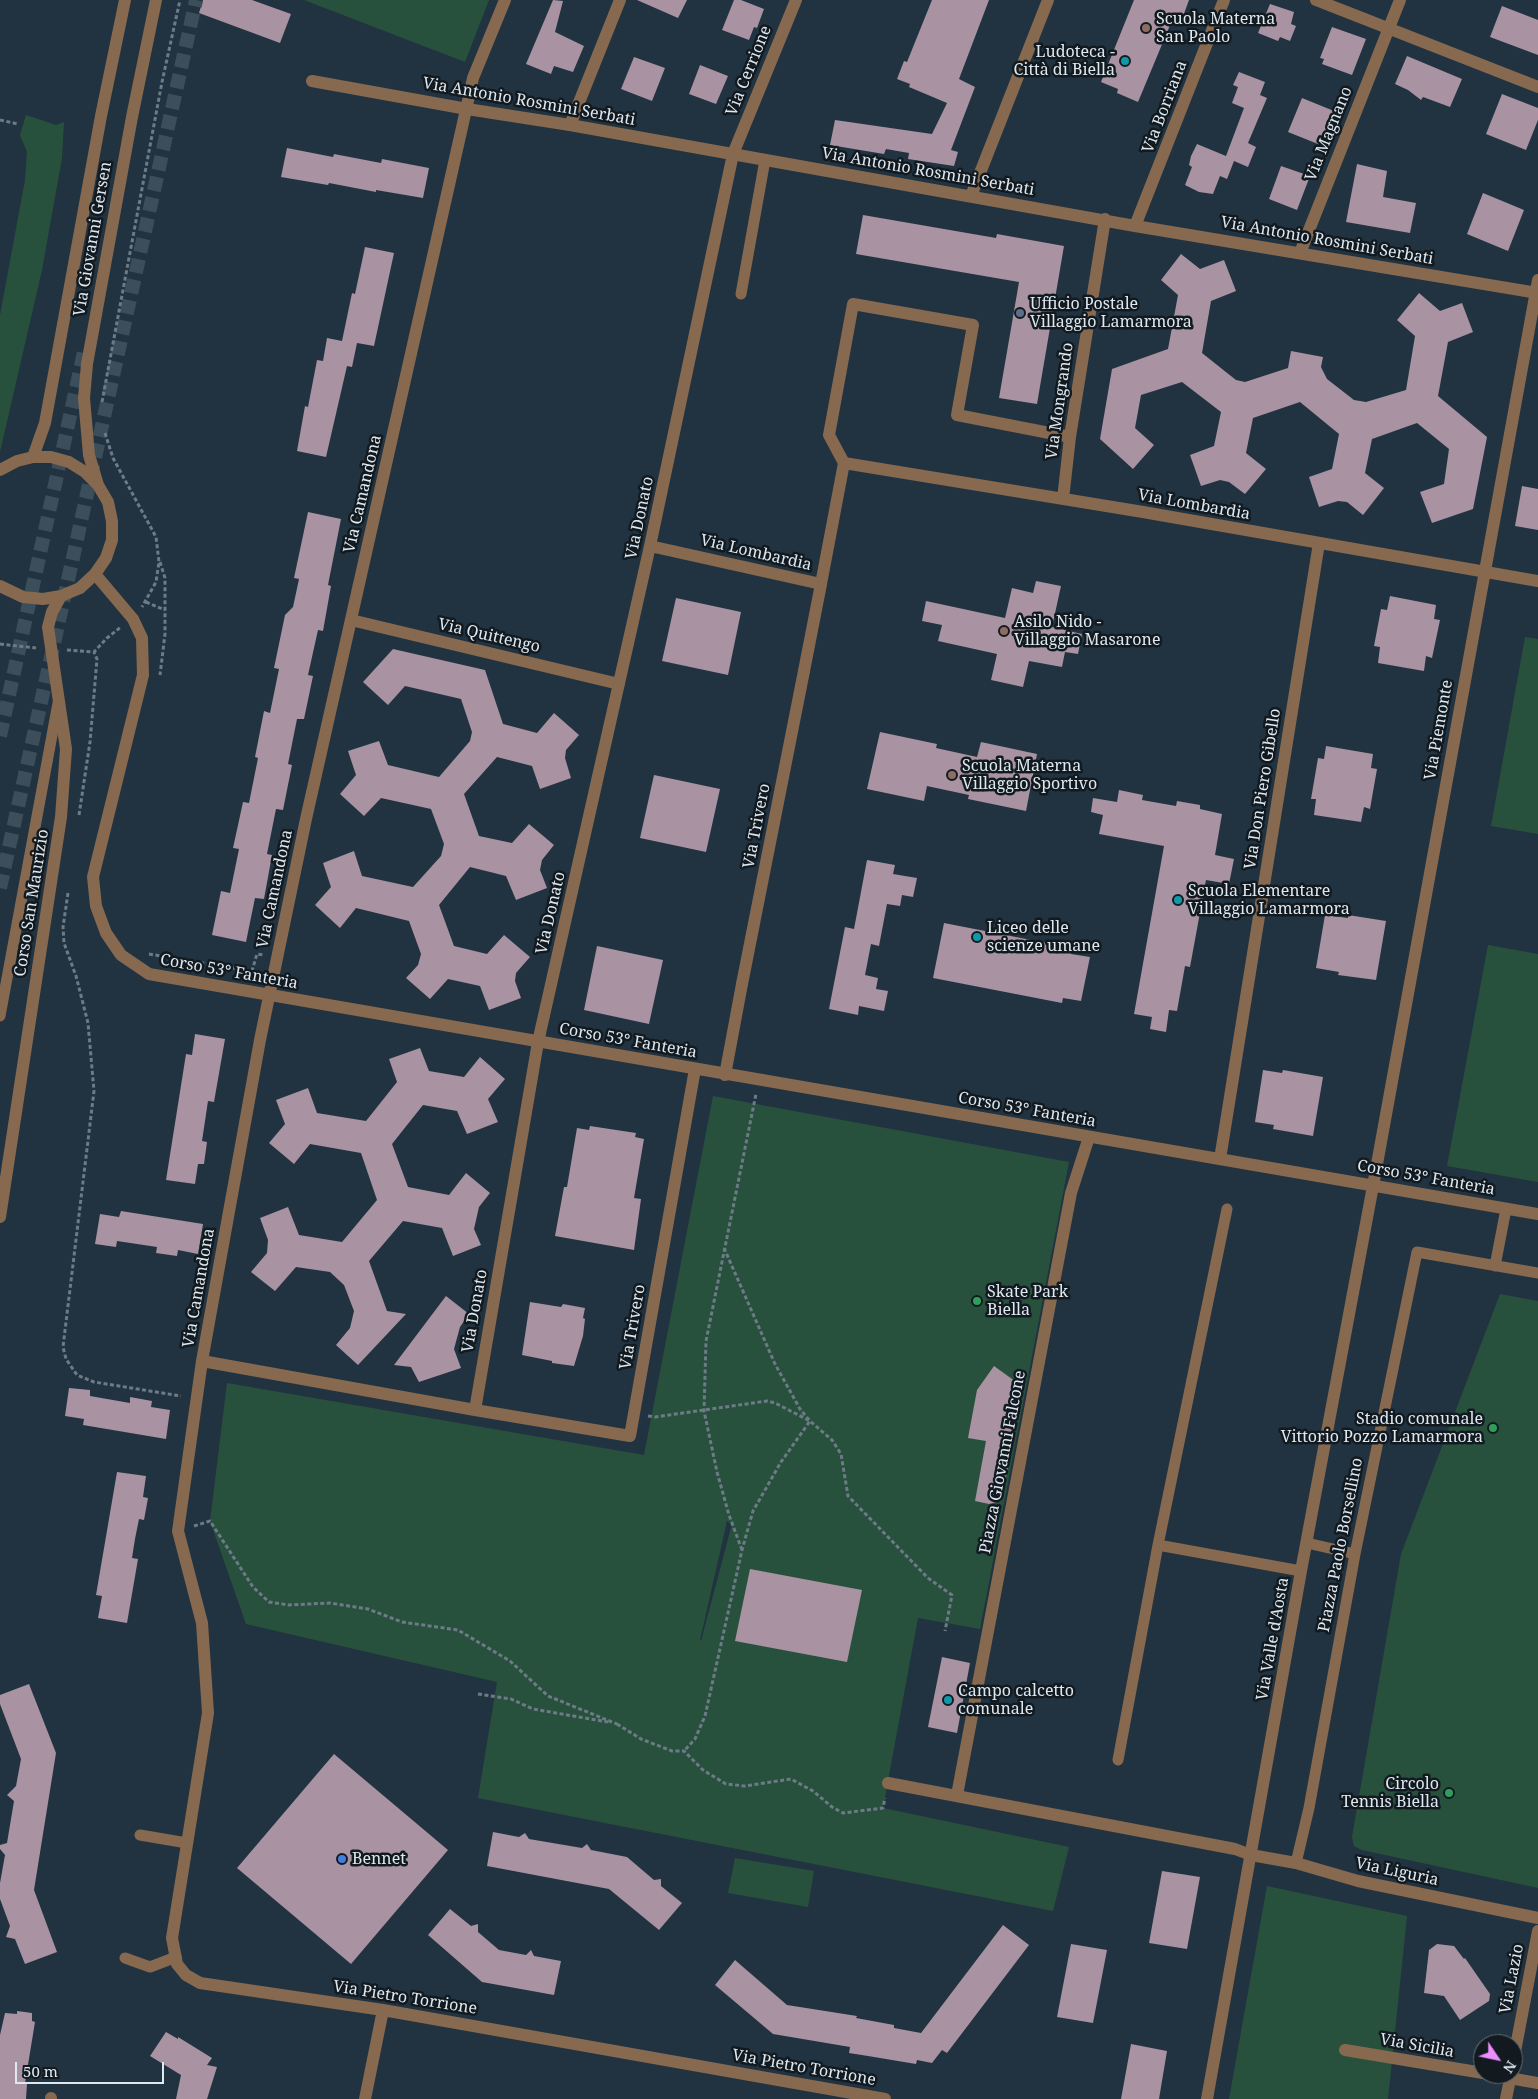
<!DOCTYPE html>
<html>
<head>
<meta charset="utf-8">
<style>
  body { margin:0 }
  #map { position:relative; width:1538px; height:2099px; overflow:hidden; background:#213340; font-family:"Noto Serif",serif }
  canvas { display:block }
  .north { position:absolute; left:1473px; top:2034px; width:50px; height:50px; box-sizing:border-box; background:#121a20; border:1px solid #636c74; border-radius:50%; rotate:124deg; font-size:14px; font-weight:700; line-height:20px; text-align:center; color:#dde8f1 }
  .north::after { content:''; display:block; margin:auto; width:18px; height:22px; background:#eb8dfb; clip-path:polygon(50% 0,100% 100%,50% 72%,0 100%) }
  .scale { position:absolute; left:15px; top:2062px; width:149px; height:22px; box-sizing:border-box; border:2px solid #dde8f1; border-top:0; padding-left:6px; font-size:15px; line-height:18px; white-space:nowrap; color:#dde8f1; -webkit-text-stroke:4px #121a20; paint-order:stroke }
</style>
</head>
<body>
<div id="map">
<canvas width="1538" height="2099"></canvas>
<div class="north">N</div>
<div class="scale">50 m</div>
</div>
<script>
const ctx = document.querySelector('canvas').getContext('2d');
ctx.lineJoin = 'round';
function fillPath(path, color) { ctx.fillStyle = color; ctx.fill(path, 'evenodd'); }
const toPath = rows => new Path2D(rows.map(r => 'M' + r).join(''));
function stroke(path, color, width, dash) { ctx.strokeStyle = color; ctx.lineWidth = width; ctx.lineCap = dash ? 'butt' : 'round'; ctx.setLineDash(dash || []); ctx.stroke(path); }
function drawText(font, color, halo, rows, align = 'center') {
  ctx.font = font + ' "Noto Serif",serif'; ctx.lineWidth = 5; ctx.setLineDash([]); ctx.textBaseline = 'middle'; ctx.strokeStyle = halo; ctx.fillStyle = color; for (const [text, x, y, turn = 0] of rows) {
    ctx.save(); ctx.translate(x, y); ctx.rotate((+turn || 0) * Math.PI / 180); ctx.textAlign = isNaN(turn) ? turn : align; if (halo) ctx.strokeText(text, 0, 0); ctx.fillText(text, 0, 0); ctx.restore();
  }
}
const green = toPath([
  [304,0,489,0,465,62],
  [26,115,56,125,64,122,62,158,42,270,0,452,0,315,25,180,27,152,20,135],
  [1525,637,1538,639,1538,834,1491,826],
  [1488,945,1538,954,1538,1182,1447,1166],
  [713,1096,1069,1162,980,1629,918,1618,883,1808,1069,1847,1053,1911,478,1798,497,1682,246,1624,210,1521,227,1383,644,1455],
  [727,1521,732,1524,701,1641,700,1640],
  [1500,1294,1538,1301,1538,1888,1362,1850,1354,1846,1352,1837,1401,1554],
  [735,1858,814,1871,808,1907,728,1893],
  [1267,1886,1407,1916,1388,2099,1229,2099]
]);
const building = toPath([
  [203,0,252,0,291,14,280,43,199,13],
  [553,0,563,1,555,32,584,46,573,72,554,66,551,74,526,64],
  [637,0,687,0,678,18],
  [734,0,741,0,764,9,757,28,754,27,749,40,722,30],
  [932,0,989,0,959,79,975,87,951,150,958,152,954,166,908,159,909,153,886,149,884,154,830,145,835,120,932,134,947,103,909,87,910,84,897,79,904,61,907,62],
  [1134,0,1189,0,1181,22,1173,18,1138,102,1117,93,1118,89,1101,82],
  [1270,4,1294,12,1291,24,1296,26,1290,41,1280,37,1278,41,1258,33],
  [1502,6,1538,20,1538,55,1490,37],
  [1332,27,1366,39,1352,75,1322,64,1324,59,1320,58],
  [1407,56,1462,79,1450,107,1423,97,1421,100,1408,90,1395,84],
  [634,57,665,68,652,101,621,89],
  [700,65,728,76,716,104,689,94],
  [1239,72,1265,82,1260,95,1267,98,1248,143,1256,147,1248,167,1234,161,1227,179,1220,176,1213,194,1199,192,1185,185,1192,167,1189,165,1191,156,1197,144,1226,156,1244,108,1232,103,1238,87,1233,85],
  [1502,94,1538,108,1538,120,1526,150,1486,134],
  [1302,98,1334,111,1330,122,1332,123,1323,146,1288,132],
  [287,148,333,157,334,154,381,163,382,159,429,168,423,198,376,190,376,192,329,183,328,185,281,177],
  [1357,164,1387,171,1383,197,1416,203,1410,233,1346,222],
  [1281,166,1310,176,1297,210,1269,199],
  [1483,193,1524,210,1508,251,1467,234],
  [863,215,996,238,997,234,1064,246,1037,404,999,398,1019,282,856,254],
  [365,247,394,253,374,346,357,343,352,367,347,366,326,457,297,451,305,406,308,407,317,360,323,361,327,338,342,341,352,293,355,294],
  [1181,254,1200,269,1224,260,1236,291,1211,301,1202,353,1236,380,1245,382,1288,368,1291,351,1323,357,1321,367,1327,379,1354,400,1366,402,1406,390,1415,336,1397,320,1419,293,1440,311,1462,303,1473,332,1448,342,1438,396,1487,437,1473,509,1432,523,1420,492,1444,484,1449,449,1417,423,1372,439,1365,473,1384,488,1363,515,1347,502,1338,501,1319,507,1309,477,1332,469,1339,434,1300,402,1253,418,1246,453,1266,469,1245,494,1229,482,1220,480,1201,486,1190,455,1214,446,1221,412,1182,382,1141,395,1135,428,1154,445,1133,469,1100,439,1112,369,1168,349,1178,295,1161,280],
  [1522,486,1538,489,1538,530,1515,526],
  [308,512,341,519,328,585,331,586,323,631,318,630,308,675,313,676,304,719,297,719,288,764,292,765,283,810,276,809,267,854,272,855,264,899,255,898,246,942,212,935,221,891,230,893,239,849,233,848,243,802,249,803,258,758,255,757,264,711,270,713,279,669,274,668,285,615,293,607,299,579,294,578],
  [1036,581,1061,586,1052,627,1082,634,1078,654,1065,652,1062,667,1029,661,1023,687,991,680,997,654,938,641,942,625,922,621,926,601,1005,618,1012,588,1033,593],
  [1390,596,1436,605,1434,619,1440,620,1432,658,1426,656,1424,671,1378,663,1380,647,1374,646,1381,609,1387,610],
  [676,598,741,612,728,675,662,661],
  [393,649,485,670,503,724,537,733,554,713,579,735,566,750,565,758,571,778,540,789,532,766,497,757,464,794,479,836,512,843,529,824,554,845,542,860,540,870,547,888,516,900,506,876,470,867,439,905,454,946,487,954,504,935,530,957,516,973,515,981,521,998,489,1010,480,986,448,979,430,999,406,978,418,965,421,954,409,921,356,908,340,928,315,905,331,887,323,863,354,851,362,876,413,887,441,856,444,844,431,809,381,798,364,816,340,794,356,775,348,751,379,741,388,765,439,777,470,741,472,732,461,699,405,686,388,705,363,682],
  [880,732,937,744,936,748,977,757,981,742,1037,754,1026,811,968,799,969,795,927,786,924,801,867,789],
  [1326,746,1373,754,1371,768,1377,769,1370,809,1364,807,1361,822,1314,815,1316,799,1311,799,1318,758,1324,759],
  [654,775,720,789,706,852,640,838],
  [1119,790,1143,795,1142,800,1176,806,1177,801,1200,805,1200,809,1222,814,1215,855,1234,859,1229,884,1206,880,1190,967,1185,966,1177,1011,1169,1010,1166,1032,1150,1029,1152,1017,1134,1014,1164,846,1099,834,1103,815,1091,812,1093,798,1117,802],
  [867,860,895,865,893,874,917,878,913,897,902,895,900,906,887,904,879,946,871,944,865,975,878,978,876,989,888,991,884,1011,859,1006,858,1015,829,1009,845,927,854,929],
  [1325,915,1348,918,1348,915,1386,921,1376,980,1338,975,1339,972,1316,968],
  [944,923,1072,948,1071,954,1090,957,1081,1001,1063,998,1062,1003,933,978],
  [597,946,663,960,649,1024,584,1010],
  [195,1034,225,1039,214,1102,208,1101,202,1141,207,1142,204,1164,198,1164,195,1184,166,1180,186,1054,192,1055],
  [420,1048,429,1071,464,1077,480,1057,505,1079,488,1099,498,1122,467,1134,457,1111,423,1105,392,1144,408,1187,449,1195,466,1173,490,1193,479,1207,474,1229,481,1245,453,1256,442,1228,403,1221,369,1261,387,1311,406,1314,358,1365,336,1345,350,1328,354,1311,344,1285,330,1272,296,1267,275,1291,251,1272,267,1253,268,1240,260,1218,288,1207,299,1235,342,1242,377,1200,361,1153,310,1144,294,1164,269,1143,285,1124,276,1100,308,1088,317,1113,366,1121,397,1082,389,1059],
  [1263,1070,1282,1073,1283,1070,1323,1077,1313,1136,1273,1129,1274,1125,1255,1122],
  [590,1126,636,1133,635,1137,644,1139,634,1198,641,1199,634,1250,555,1236,564,1187,567,1187,577,1128,589,1130],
  [121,1211,203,1224,198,1254,178,1250,177,1256,156,1253,157,1247,117,1241,116,1247,95,1244,100,1214,119,1217],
  [446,1296,469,1314,460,1327,454,1349,461,1368,419,1382,411,1367,394,1365],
  [530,1302,561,1307,563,1304,585,1308,583,1318,585,1319,583,1336,574,1366,552,1363,552,1361,522,1355],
  [994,1366,1019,1384,1013,1392,1020,1397,1020,1402,1008,1457,1010,1458,1001,1501,989,1504,975,1501,986,1441,968,1438,977,1390],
  [69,1388,90,1390,90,1396,130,1403,130,1397,152,1401,151,1407,170,1410,166,1439,83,1425,84,1419,65,1416],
  [117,1472,146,1476,143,1497,148,1498,144,1520,139,1519,135,1539,132,1558,138,1559,127,1623,98,1618,102,1596,96,1595],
  [750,1569,862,1590,847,1662,735,1641],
  [942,1657,970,1663,957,1733,928,1727],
  [29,1684,56,1753,34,1890,57,1952,25,1964,15,1939,6,1937,10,1926,0,1899,0,1883,5,1855,0,1849,0,1845,7,1843,14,1801,7,1795,16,1786,21,1759,0,1704,0,1695],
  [334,1754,448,1850,351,1964,237,1868],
  [493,1832,519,1837,525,1833,529,1839,582,1848,587,1844,591,1850,627,1857,654,1880,661,1879,661,1886,682,1903,659,1930,609,1889,487,1866],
  [1162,1871,1200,1877,1187,1949,1149,1943],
  [450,1909,471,1926,478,1924,478,1932,499,1950,526,1955,531,1950,534,1956,561,1961,554,1995,482,1982,428,1935],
  [1003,1925,1029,1945,947,2053,942,2050,932,2063,917,2060,916,2064,868,2056,849,2053,850,2047,773,2034,715,1985,735,1960,787,2005,857,2016,856,2018,894,2025,894,2028,921,2033],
  [1071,1944,1107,1950,1093,2023,1057,2017],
  [1437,1944,1454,1946,1464,1959,1465,1958,1490,1994,1489,2001,1460,2020,1444,1996,1424,1993,1429,1950],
  [17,2011,32,2013,32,2021,35,2022,25,2083,27,2084,26,2099,0,2099,0,2035,5,2013,17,2014],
  [166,2032,178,2039,178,2037,212,2058,207,2065,217,2067,207,2099,176,2099,181,2075,150,2056],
  [1131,2044,1167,2051,1159,2099,1121,2099]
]);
const trunkTunnel = toPath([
  [0,736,84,352],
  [0,888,196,0]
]);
const path = toPath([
  [0,120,18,124],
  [102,402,162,82,180,0],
  [105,433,113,458,156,537,159,562,156,582,142,607],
  [160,562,165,578,165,634,160,675],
  [146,602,165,610],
  [0,644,36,648],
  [67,650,94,652,107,638,121,627],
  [79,815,90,742,97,659,94,652],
  [68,893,63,927,64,943,76,976,88,1023,94,1091,63,1347,66,1359,77,1375,94,1382,181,1396],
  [149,954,252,971,257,954,264,955],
  [724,1248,775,1364,800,1409,810,1421,832,1440,841,1454,848,1496,928,1578,952,1595,945,1631],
  [648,1416,655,1417,767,1401,775,1403,810,1421,781,1462,753,1511,742,1550,705,1716,695,1739,684,1751],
  [194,1526,210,1521,253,1587,269,1602,289,1605,330,1603,368,1609,402,1622,458,1630,510,1661,548,1696,617,1724],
  [742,1550,729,1515,717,1472,704,1411,706,1341,756,1094],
  [478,1694,511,1699,533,1709,608,1722],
  [617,1724,641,1739,672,1751,684,1751,703,1770,726,1784,745,1786,791,1779,813,1791,832,1807,843,1813,883,1808,885,1798]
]);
const service = toPath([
  [741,294,765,160],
  [0,1016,58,703],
  [1495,1266,1506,1209],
  [1307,1543,1355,1554],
  [1158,1545,1227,1209],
  [1118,1760,1158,1545,1301,1571],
  [140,1835,187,1843],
  [1296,1863,1309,1808,1355,1554,1417,1252,1538,1273],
  [125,1958,150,1967,176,1957]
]);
const pedestrian = toPath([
  [742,984,804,671],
  [1220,1159,1319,543]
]);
const minor = toPath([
  [505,0,473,78,470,92,306,819,260,1040,202,1361,178,1531,202,1623,208,1713,172,1938,177,1964,186,1975,200,1983,383,2010,885,2099],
  [1316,0,1538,87],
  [312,81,467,109,570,125,1135,226,1538,293],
  [570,125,620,0],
  [971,196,1048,0],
  [1135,226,1224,0],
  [1300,253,1400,0],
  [844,463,829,435,853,304,973,325,957,415,1070,437],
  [1063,499,1070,437,1105,219],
  [650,546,821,584,844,463,1143,512,1538,581],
  [351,620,619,684],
  [804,671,821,584],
  [725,1075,742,984],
  [1373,1186,1538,280],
  [202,1361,475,1410,538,1042,650,546,733,154,796,0],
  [475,1410,630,1436,695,1069],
  [888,1783,1235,1849,1251,1855,1296,1863,1358,1881,1538,1918],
  [957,1795,1071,1193,1089,1137],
  [1345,2050,1483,2073],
  [1513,2062,1538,1931],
  [1487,2074,1538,2083],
  [51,2099,51,2098],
  [365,2099,383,2010],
  [1506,2099,1511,2074]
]);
const tertiary = toPath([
  [33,457,45,423,101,116,125,0],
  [0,470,17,461,33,457,51,457,69,462,85,472,98,485,108,502,112,521,112,540,106,558,95,574,80,588,61,596,43,599,23,597,0,586],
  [98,485,89,455,84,398,87,364,132,117,156,0],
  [95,574,133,619,142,638,143,675,93,877,96,906,106,933,121,955,149,974,1538,1214],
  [0,1217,61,817,66,749,48,627,52,612,61,596],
  [1207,2099,1301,1571,1373,1186]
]);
const markers = [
  [1146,28,5,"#8d6e63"],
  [1125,61,5,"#0f9aa8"],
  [1020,313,5,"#5c6f8a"],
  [1004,631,5,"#8d6e63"],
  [952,775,5,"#8d6e63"],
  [1178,900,5,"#0f9aa8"],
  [977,937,5,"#0f9aa8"],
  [977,1301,5,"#2e9e5b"],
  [1493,1428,5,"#2e9e5b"],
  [948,1700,5,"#0f9aa8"],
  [1449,1793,5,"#2e9e5b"],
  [342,1859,5,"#3f7fe0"]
];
const poiNames = [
  ["Scuola Materna",1156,19],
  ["San Paolo",1156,37],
  ["Ludoteca -",1115,52,"right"],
  ["Città di Biella",1115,70,"right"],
  ["Ufficio Postale",1030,304],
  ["Villaggio Lamarmora",1030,322],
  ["Asilo Nido -",1014,622],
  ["Villaggio Masarone",1014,640],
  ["Scuola Materna",962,766],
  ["Villaggio Sportivo",962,784],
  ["Scuola Elementare",1188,891],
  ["Villaggio Lamarmora",1188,909],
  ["Liceo delle",987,928],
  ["scienze umane",987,946],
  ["Skate Park",987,1292],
  ["Biella",987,1310],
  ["Stadio comunale",1483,1419,"right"],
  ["Vittorio Pozzo Lamarmora",1483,1437,"right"],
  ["Campo calcetto",958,1691],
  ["comunale",958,1709],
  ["Circolo",1439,1784,"right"],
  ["Tennis Biella",1439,1802,"right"],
  ["Bennet",352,1859]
];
const streetNames = [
  ["Via Cerrione",749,71,-68],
  ["Via Antonio Rosmini Serbati",529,102,10],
  ["Via Borriana",1165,107,-69],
  ["Via Magnano",1329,134,-68],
  ["Via Antonio Rosmini Serbati",928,172,10],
  ["Via Giovanni Gersen",93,239,-80],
  ["Via Antonio Rosmini Serbati",1327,241,10],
  ["Via Mongrando",1060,401,-82],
  ["Via Camandona",363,494,-77],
  ["Via Lombardia",1194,505,10],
  ["Via Donato",640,518,-78],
  ["Via Lombardia",756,553,13],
  ["Via Quittengo",489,636,13],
  ["Via Piemonte",1439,730,-80],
  ["Via Don Piero Gibello",1263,789,-81],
  ["Via Trivero",757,826,-79],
  ["Via Camandona",275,889,-78],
  ["Corso San Maurizio",32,903,-81],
  ["Via Donato",551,913,-77],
  ["Corso 53° Fanteria",229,972,10],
  ["Corso 53° Fanteria",628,1041,10],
  ["Corso 53° Fanteria",1027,1110,10],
  ["Corso 53° Fanteria",1426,1178,10],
  ["Via Camandona",199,1288,-80],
  ["Via Donato",475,1311,-80],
  ["Via Trivero",633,1327,-80],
  ["Piazza Giovanni Falcone",1003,1462,-79],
  ["Piazza Paolo Borsellino",1341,1545,-79],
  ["Via Valle d'Aosta",1273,1639,-80],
  ["Via Liguria",1397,1872,12],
  ["Via Lazio",1512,1979,-79],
  ["Via Pietro Torrione",405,1998,9],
  ["Via Sicilia",1417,2046,10],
  ["Via Pietro Torrione",804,2068,10]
];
fillPath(green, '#28513d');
fillPath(building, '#a992a1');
stroke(trunkTunnel, '#3d4e5b', 14, [14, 7]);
stroke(path, '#6c7b86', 3, [4, 2.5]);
stroke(service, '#87694f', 11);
stroke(pedestrian, '#87694f', 12);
stroke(minor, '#87694f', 12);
stroke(tertiary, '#87694f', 12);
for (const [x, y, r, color] of markers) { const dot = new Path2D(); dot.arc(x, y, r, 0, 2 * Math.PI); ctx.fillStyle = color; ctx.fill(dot); stroke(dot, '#121a20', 2); }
drawText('16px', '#dde8f1', '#121a20', poiNames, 'left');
drawText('16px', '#dde8f1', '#121a20', streetNames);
</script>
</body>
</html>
